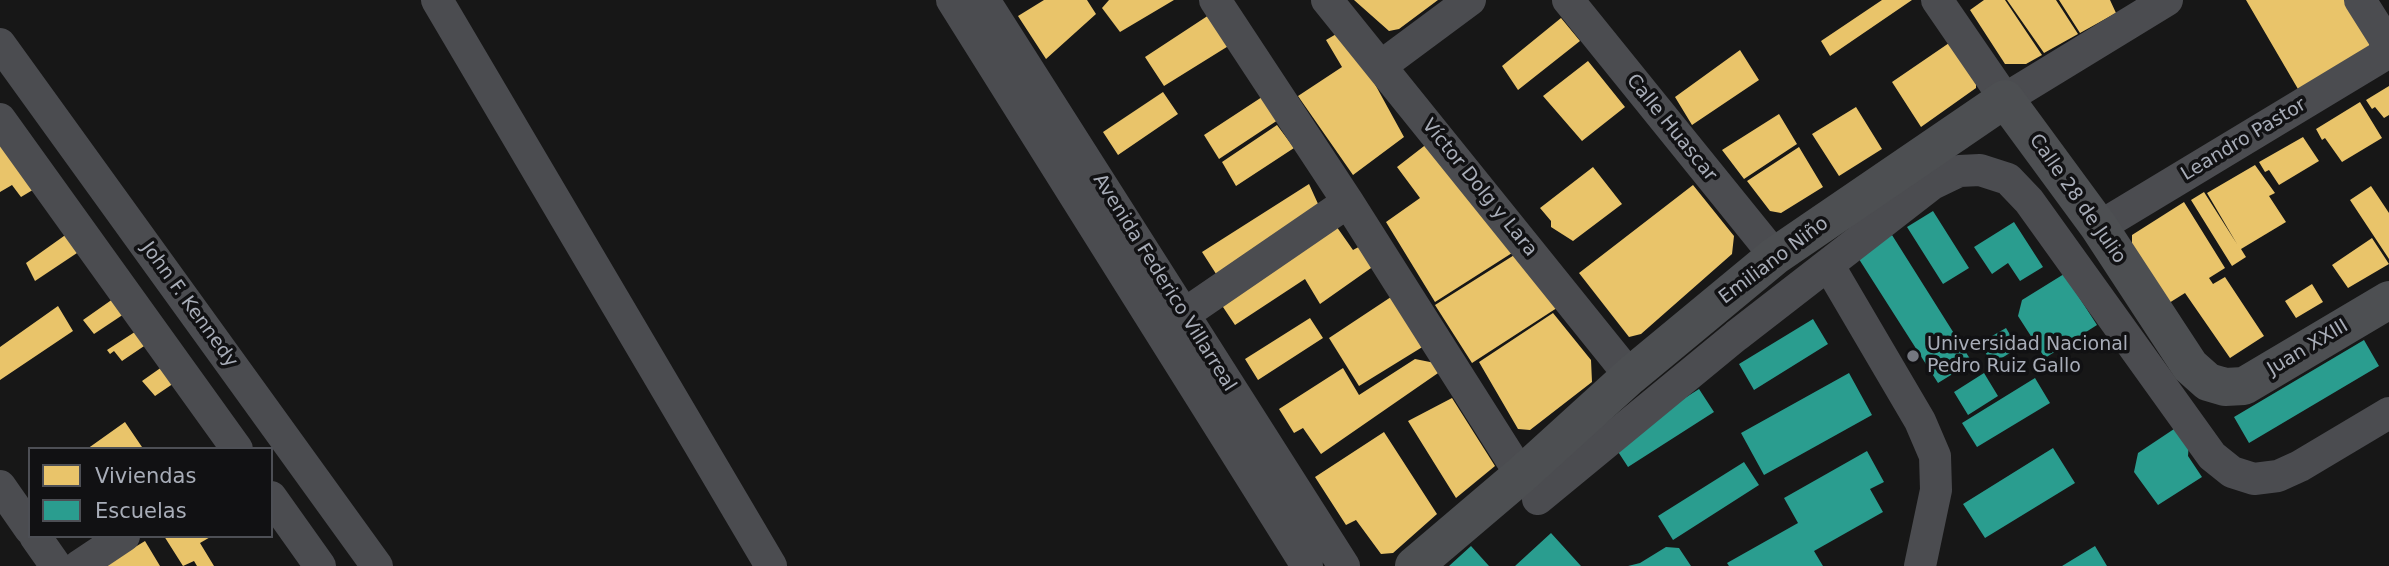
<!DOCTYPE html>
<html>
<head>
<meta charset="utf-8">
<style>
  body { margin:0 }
  #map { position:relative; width:2389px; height:566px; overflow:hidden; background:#171717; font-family:"DejaVu Sans",sans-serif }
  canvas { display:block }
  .legend { position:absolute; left:28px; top:447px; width:245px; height:91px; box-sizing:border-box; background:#111113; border:2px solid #4d4f55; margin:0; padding:9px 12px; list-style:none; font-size:21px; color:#a8adb8 }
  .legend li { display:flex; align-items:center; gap:14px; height:35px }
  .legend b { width:35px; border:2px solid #4d4f55 }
</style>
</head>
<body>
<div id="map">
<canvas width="2389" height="566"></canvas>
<ul class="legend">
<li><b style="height:19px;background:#e9c46a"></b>Viviendas</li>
<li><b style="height:19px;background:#2a9d8f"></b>Escuelas</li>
</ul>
</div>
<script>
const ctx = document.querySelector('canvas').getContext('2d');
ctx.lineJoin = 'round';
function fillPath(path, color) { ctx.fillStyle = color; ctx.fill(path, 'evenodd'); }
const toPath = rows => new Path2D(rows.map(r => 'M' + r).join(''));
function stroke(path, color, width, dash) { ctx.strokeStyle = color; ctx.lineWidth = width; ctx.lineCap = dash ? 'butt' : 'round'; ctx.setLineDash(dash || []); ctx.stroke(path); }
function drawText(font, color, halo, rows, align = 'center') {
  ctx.font = font + ' "DejaVu Sans",sans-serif'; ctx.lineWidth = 7; ctx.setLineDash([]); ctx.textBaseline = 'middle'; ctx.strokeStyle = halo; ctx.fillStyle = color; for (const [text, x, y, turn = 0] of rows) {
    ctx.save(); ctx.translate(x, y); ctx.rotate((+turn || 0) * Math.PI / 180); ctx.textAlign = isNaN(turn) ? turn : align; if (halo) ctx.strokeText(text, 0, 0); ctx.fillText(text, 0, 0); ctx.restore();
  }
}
const homes = toPath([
  [1044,0,1087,0,1096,14,1046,59,1018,16],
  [1109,0,1174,0,1120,32,1102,8],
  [1354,0,1438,0,1399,29,1389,31],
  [1882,0,1912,0,1830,56,1821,41],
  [1984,0,2005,0,2042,55,2026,64,2005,64,1970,10],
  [2007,0,2056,0,2078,34,2044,53],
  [2059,0,2110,0,2116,13,2080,33],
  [2246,0,2348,0,2371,34,2369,48,2298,89],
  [1209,15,1230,45,1164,86,1145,57],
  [1561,18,1580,41,1518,90,1502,66],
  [1338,33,1360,57,1404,137,1353,175,1298,96,1342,67,1326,40],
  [1952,41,1976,78,1976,88,1921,127,1892,82],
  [1740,50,1759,80,1692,125,1675,97],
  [1588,61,1625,107,1582,141,1543,96],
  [2389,86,2389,115,2384,118,2375,107,2372,109,2366,100],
  [1163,92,1178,114,1118,155,1103,132],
  [1262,97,1278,120,1219,159,1204,135],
  [2360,102,2382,138,2342,162,2325,138,2322,140,2316,129],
  [1856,107,1882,149,1839,176,1812,134],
  [1779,114,1797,144,1744,179,1722,150],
  [1277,125,1294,148,1236,186,1222,162],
  [0,136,36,188,21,197,12,185,0,192],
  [2303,137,2319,161,2279,185,2269,170,2265,172,2259,162],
  [1428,143,1512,253,1435,302,1386,222,1420,198,1397,167],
  [1799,147,1823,187,1781,213,1770,211,1747,181],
  [2255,165,2275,193,2269,196,2286,222,2241,249,2246,257,2232,266,2191,200,2204,192,2237,244,2207,193],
  [1593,167,1622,204,1573,241,1551,227,1551,221,1540,208],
  [1309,184,1319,206,1220,280,1202,252],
  [1693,185,1734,236,1732,254,1641,334,1629,337,1579,273],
  [2371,186,2389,213,2389,259,2350,200],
  [2184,202,2225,268,2209,278,2213,284,2225,277,2264,336,2230,358,2185,293,2169,303,2132,244,2132,235],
  [1334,223,1353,250,1366,243,1381,261,1320,304,1305,279,1235,325,1219,301],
  [71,231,83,249,35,281,26,263],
  [2372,238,2389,264,2348,288,2332,265],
  [1519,252,1563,304,1472,363,1435,305],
  [2312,284,2323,302,2296,318,2285,301],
  [120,294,130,310,94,334,83,320],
  [1394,295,1424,346,1359,386,1329,338],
  [58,306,73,331,0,380,0,347],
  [1553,313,1591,360,1592,382,1530,430,1518,429,1479,362],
  [1310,318,1323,338,1258,380,1245,359],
  [144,326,153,340,122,361,114,351,110,354,107,350],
  [1415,359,1435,363,1441,371,1321,454,1303,428,1294,433,1279,409,1343,368,1359,395],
  [169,362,180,379,155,396,142,381],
  [1452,398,1495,466,1456,498,1408,421],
  [125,422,142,447,87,449],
  [1384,432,1437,514,1393,553,1381,554,1356,520,1346,525,1315,477],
  [164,536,212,536,200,543,214,566,197,566,194,561,183,566],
  [145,541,160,566,104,566]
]);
const schools = toPath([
  [1933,211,1969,268,1943,284,1907,227],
  [2014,222,2043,267,2020,281,2008,263,1992,274,1974,247],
  [1892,235,1972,362,1938,383,1857,256],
  [2064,274,2097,325,2045,358,2018,316,2022,300],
  [1813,319,1828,344,1754,390,1739,364],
  [2006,328,2018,348,1992,364,1980,343],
  [2364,340,2379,366,2249,443,2234,417],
  [1849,373,1872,415,1764,475,1741,433],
  [1984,373,1998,396,1968,415,1954,392],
  [2035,378,2050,403,1977,447,1962,423],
  [1699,389,1714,412,1628,467,1613,444],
  [2180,425,2189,443,2188,456,2202,477,2158,505,2134,472,2138,453],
  [2053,448,2075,483,1985,538,1963,504],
  [1867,451,1884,482,1870,489,1883,512,1814,551,1823,566,1729,566,1727,563,1798,523,1784,498],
  [1744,462,1759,485,1673,540,1658,516],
  [1551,533,1581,566,1515,566],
  [1471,546,1489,566,1449,566],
  [2095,546,2107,566,2062,566],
  [1666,547,1679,548,1691,566,1628,566,1640,563]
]);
const minor = toPath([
  [437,0,771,566],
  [952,0,1307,566],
  [984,0,1344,566],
  [1215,0,1348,202,1521,475],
  [1327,0,1630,376],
  [1568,0,1775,256],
  [1937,0,2005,99,2167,0],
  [2360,0,2389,46],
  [0,44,377,566],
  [1381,66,1470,0],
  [0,119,237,449],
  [2099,227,2389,52],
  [1829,266,1920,421,1935,456,1936,490,1920,566],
  [1167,326,1348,202],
  [0,486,30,529],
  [271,497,320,566],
  [1538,499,1736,336,1932,184,1959,171,1980,170,2008,179,2029,201,2212,456,2232,472,2254,479,2278,476,2300,466,2389,413],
  [35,536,56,566],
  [79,566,124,536]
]);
const major = toPath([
  [1414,566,1521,475,1630,376,1775,256,2005,99,2099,227,2190,366,2208,382,2225,387,2244,386,2389,300]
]);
const markers = [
  [1913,356,7,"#757880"]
];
const streetNames = [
  ["Calle Huascar",1671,128,51],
  ["Leandro Pastor",2244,140,-31],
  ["Víctor Dolg y Lara",1479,188,51],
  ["Calle 28 de Julio",2077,199,55],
  ["Emiliano Niño",1774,261,-37],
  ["Avenida Federico Villarreal",1164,283,58],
  ["John F. Kennedy",189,305,54],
  ["Juan XXIII",2308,348,-31]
];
const poiNames = [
  ["Universidad Nacional",1927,345],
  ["Pedro Ruiz Gallo",1927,367]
];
fillPath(homes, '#e9c46a');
fillPath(schools, '#2a9d8f');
stroke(minor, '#4b4c50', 32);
stroke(major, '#4d4f52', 38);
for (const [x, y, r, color] of markers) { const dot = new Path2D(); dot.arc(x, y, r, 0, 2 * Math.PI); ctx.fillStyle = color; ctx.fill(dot); stroke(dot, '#111113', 2.5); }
drawText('19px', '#a8adb8', '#111113', streetNames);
drawText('19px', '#a8adb8', '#111113', poiNames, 'left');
</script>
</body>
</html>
